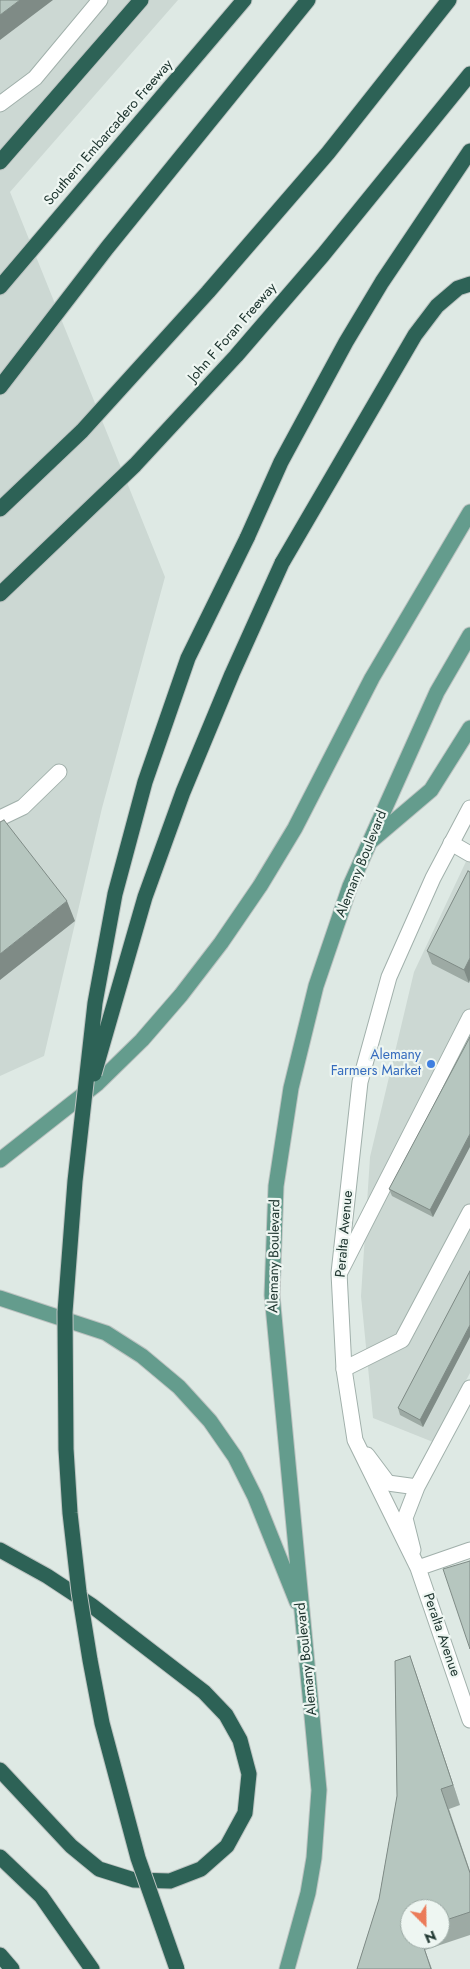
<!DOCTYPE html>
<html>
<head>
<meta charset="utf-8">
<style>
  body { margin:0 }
  #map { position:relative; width:470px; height:1969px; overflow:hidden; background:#dee9e4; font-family:Jost,sans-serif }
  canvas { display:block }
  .north { position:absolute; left:400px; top:1899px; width:50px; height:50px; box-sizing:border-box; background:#eef6f2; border:1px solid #9caaa5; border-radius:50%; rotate:157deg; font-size:14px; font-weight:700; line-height:20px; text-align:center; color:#203731 }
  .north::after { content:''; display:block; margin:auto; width:18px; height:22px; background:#eb7b59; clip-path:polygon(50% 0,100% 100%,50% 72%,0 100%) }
</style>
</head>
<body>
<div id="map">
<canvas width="470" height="1969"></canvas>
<div class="north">N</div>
</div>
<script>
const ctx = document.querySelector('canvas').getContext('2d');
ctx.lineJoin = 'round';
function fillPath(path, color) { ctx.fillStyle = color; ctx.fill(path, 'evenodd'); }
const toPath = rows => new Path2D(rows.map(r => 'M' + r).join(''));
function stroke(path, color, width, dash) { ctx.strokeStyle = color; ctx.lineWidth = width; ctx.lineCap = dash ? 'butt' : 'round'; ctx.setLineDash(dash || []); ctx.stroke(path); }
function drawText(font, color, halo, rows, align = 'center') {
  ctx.font = font + ' Jost,sans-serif'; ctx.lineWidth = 4.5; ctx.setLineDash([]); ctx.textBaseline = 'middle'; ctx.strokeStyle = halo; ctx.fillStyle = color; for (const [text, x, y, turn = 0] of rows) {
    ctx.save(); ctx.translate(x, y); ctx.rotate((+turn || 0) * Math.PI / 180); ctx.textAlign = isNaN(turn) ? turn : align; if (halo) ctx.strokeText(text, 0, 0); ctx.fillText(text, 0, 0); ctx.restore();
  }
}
const built = toPath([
  [0,0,178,0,10,192,165,577,102,808,44,1056,0,1076],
  [470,853,470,1373,433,1442,373,1418,361,1296,370,1157,414,972]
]);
const lane = toPath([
  [0,104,35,78,100,0],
  [0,818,23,807,59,772],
  [451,843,470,854],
  [340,1272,470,1017],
  [344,1369,402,1340,470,1212],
  [367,1455,388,1483,417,1487],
  [413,1550,405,1518,417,1487,470,1388]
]);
const street = toPath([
  [470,808,433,878,389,977,360,1082,339,1273,344,1369,355,1440,418,1568,470,1720],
  [418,1568,470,1550]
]);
const primary = toPath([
  [371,841,431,790,470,728],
  [0,1160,98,1083,142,1040,181,995,221,943,260,886,295,828,372,678,470,512],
  [0,1298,106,1333,142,1356,179,1387,210,1421,235,1457,255,1497,297,1602],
  [287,1969,308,1893,314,1858,319,1790,272,1295,276,1186,291,1088,316,986,350,886,437,692,470,635]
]);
const highway = toPath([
  [0,162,141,0],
  [0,287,244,0],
  [0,387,107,248,308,0],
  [0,509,82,431,208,292,328,153,449,0],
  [247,538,281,462,346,342,382,282,470,151],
  [282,563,415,335,437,306,458,288,470,284],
  [0,594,135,465,236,356,323,255,470,74],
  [0,1550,47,1576,91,1605,204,1692,226,1715,240,1740,249,1774,245,1813,227,1846,201,1869,170,1881,134,1880,99,1869,71,1846,0,1770],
  [0,1857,41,1896,92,1969],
  [0,1955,12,1969]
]);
const highwayBridge = toPath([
  [94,1074,145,897,183,792,232,674,282,563],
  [177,1969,138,1858,102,1723,90,1660,79,1592,70,1513,66,1449,65,1312,75,1181,95,1003,115,894,145,782,188,658,247,538]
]);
const wall = toPath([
  [468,871,469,983,432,964,427,951],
  [470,1037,433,1217,392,1196,389,1189],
  [470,1271,423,1427,400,1415,398,1408],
  [410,1656,460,1805,449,1809,470,1871,470,1935,425,1950,432,1969,357,1969,379,1899,397,1796,395,1661],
  [410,1909,440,1909,440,1939,410,1939]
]);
const shadedWall = toPath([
  [20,0,53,0,0,40,0,15],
  [67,901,75,921,0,980,0,954],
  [470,958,470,980,469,983,464,970],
  [470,1134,470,1147,433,1217,430,1210],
  [470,1325,470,1337,423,1427,420,1420],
  [410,1656,417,1676,460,1805,453,1785]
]);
const building = toPath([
  [0,0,20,0,0,15,0,0],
  [4,820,67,901,0,954,0,822,4,820],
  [468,871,470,872,470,958,464,970,427,951,468,871],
  [470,1037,470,1134,430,1210,389,1189,470,1037],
  [470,1271,470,1325,420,1420,398,1408,470,1271],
  [470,1561,470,1649,443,1569,470,1561],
  [410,1656,453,1785,441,1789,470,1873,470,1912,440,1922,440,1909,410,1909,410,1939,421,1939,431,1969,357,1969,379,1899,397,1796,395,1661,410,1656]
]);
const markers = [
  [431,1064,5,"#3f7fe0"]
];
const streetNames = [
  ["Southern Embarcadero Freeway",109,133,-49],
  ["John F Foran Freeway",233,333,-49],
  ["Alemany Boulevard",362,864,-68],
  ["Peralta Avenue",345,1234,-85],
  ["Alemany Boulevard",275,1256,-89],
  ["Peralta Avenue",441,1635,71],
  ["Alemany Boulevard",307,1659,-96]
];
const shopNames = [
  ["Alemany",421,1056],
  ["Farmers Market",421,1072]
];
fillPath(built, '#ccd8d3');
stroke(lane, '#a1b0ab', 17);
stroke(street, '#a1b0ab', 17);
stroke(primary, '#bcc3c1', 17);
stroke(highway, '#bcc3c1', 17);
stroke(lane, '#fff', 15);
stroke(street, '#fff', 15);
stroke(primary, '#649c8d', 15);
stroke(highway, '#2d6256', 15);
stroke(highwayBridge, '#bcc3c1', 17, []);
stroke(highwayBridge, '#2d6256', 15);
fillPath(wall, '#9daaa4');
fillPath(shadedWall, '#7f8b86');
fillPath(building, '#b6c6bf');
stroke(building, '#7f8b86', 1);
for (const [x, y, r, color] of markers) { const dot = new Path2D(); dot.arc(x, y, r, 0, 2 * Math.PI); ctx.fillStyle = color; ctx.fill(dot); stroke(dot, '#eef6f2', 2); }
drawText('14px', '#203731', '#eef6f2', streetNames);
drawText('14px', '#366cbe', '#eef6f2', shopNames, 'right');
</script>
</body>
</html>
